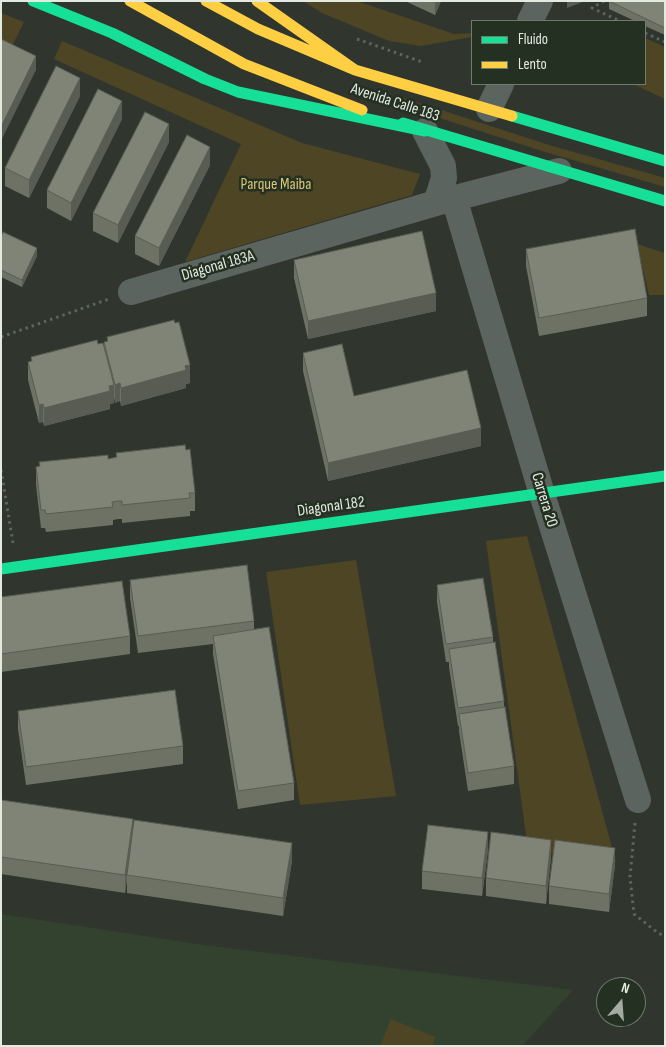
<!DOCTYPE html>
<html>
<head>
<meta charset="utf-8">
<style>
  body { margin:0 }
  #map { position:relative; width:666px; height:1047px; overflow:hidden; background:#30362e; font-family:"Sofia Sans Condensed",sans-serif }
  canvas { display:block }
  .frame { position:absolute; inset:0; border:2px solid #e3ebe1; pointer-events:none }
  .legend { position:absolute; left:471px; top:20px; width:175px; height:65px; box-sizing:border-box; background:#243021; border:1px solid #707b6e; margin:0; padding:6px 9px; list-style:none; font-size:15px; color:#e3ebe1 }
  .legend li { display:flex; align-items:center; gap:10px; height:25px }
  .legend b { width:25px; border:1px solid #707b6e }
  .north { position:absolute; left:596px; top:977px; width:50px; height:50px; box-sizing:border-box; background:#243021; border:1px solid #707b6e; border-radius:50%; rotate:18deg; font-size:14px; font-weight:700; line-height:20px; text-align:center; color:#e3ebe1 }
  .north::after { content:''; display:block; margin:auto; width:18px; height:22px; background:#a4aca2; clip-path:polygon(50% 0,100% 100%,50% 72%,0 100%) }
</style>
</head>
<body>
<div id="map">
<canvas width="666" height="1047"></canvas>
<div class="frame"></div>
<ul class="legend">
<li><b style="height:6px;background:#16e098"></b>Fluido</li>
<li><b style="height:6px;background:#ffcf43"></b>Lento</li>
</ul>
<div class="north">N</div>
</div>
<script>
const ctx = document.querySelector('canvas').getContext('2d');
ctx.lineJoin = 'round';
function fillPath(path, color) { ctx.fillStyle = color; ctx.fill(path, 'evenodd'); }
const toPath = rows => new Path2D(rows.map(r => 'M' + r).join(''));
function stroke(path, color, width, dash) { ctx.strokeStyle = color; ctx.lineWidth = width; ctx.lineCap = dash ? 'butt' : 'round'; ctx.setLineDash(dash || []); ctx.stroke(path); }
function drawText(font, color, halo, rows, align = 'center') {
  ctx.font = font + ' "Sofia Sans Condensed",sans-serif'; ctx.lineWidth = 5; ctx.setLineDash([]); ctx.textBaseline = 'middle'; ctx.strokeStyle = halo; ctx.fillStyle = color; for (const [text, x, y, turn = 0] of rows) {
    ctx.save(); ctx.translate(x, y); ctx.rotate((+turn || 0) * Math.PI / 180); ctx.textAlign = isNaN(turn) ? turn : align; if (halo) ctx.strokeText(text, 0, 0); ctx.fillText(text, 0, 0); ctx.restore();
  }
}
const built = toPath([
  [1,914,203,945,573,990,522,1046,1,1046]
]);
const green = toPath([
  [303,1,357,1,454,34,472,33,472,37,421,46,389,41,322,13],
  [1,13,24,22,7,56,1,53],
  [645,38,665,47,665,99,633,84,645,84],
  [62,41,302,143,420,174,412,195,185,262,241,144,54,59],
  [395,95,546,144,665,178,665,187,542,151,393,103],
  [637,244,665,253,665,295,649,295],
  [527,536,616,862,528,850,486,541],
  [356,560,396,796,300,805,266,572],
  [391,1019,435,1037,432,1046,380,1046]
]);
const path = toPath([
  [604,1,592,8,620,21],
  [645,33,665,42],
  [357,39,422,62],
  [1,337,109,299],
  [1,470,13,543],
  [635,823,630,877,634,914,658,933,665,936]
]);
const street = toPath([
  [530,21,540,1],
  [489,109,501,84],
  [425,131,443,166,444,178,436,203],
  [454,198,542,494,638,800],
  [131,292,436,203,559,171]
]);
const fast = toPath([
  [33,1,112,33,205,79,238,92,425,131],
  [512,116,665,161],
  [403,123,665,201],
  [1,569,665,476]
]);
const slow = toPath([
  [130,1,244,64,362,110],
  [206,1,258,29,355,70,512,116],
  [257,1,355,70]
]);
const wall = toPath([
  [405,1,441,1,435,15],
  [609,1,665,1,665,35,645,26,645,21,635,21,609,9],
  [80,96,29,198,5,186,5,168],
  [122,119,71,221,47,208,47,190],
  [169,142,118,243,93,231,93,213],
  [210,165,159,266,135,254,135,236],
  [1,237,37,256,22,287,1,277],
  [526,249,647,298,647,316,539,336,526,266],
  [294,260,436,311,308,339,294,278],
  [107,337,190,383,186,384,186,388,121,406,120,401,115,403,114,397,114,403,110,404,110,409,44,426,43,422,39,423,28,380,28,362,31,362,31,357,98,344,104,349,104,342,107,342],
  [303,353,354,396,481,446,328,481,303,371],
  [116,453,195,493,195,511,190,511,190,516,122,523,122,519,118,519,113,520,113,525,46,532,45,528,41,528,36,485,36,467,116,458],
  [130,580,254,621,254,630,294,783,294,800,238,809,213,654,213,644,138,653,130,598],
  [437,585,493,637,493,642,504,701,504,707,514,766,514,784,468,791,459,731,459,726,458,726,449,667,449,662,446,662,437,602],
  [1,597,130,636,130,654,1,672],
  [18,711,183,746,183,764,26,785,18,729],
  [1,800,133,830,292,861,283,916,127,893,127,880,125,893,1,874],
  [488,850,482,896,422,889,422,871],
  [551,857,546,904,486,896,486,878],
  [615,865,609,912,549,904,549,886]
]);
const shadedWall = toPath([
  [435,1,441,1,435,15],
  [567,1,585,1,567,8],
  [36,56,36,70,1,141,1,127],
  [80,78,80,96,29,198,29,180],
  [122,101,122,119,71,221,71,203],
  [169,124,169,142,118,243,118,225],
  [210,147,210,165,159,266,159,248],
  [37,248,37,256,22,287,22,280],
  [436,293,436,311,308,339,308,321],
  [190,365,190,383,186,384,186,388,121,406,121,388],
  [120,383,120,401,115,403,115,385],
  [114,385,114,403,110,404,110,409,44,426,44,408],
  [43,404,43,422,39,423,39,405],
  [481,428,481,446,328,481,328,463],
  [133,819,133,837,127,875,125,893,125,875],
  [488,832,488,850,482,896,482,878],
  [551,840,551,857,546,904,546,886],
  [292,843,292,861,283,916,283,898],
  [615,848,615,865,609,912,609,894]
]);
const building = toPath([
  [609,1,665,1,665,28,609,1],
  [1,39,36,56,1,127,1,39],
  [56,66,80,78,29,180,5,168,56,66],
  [98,89,122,101,71,203,47,190,98,89],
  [145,112,169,124,118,225,93,213,145,112],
  [187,135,210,147,159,248,135,236,187,135],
  [635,229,647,298,539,318,526,249,635,229],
  [422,231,436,293,308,321,294,260,422,231],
  [3,232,37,248,22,280,1,270,1,237,3,232],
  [174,320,175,323,179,322,190,365,185,366,186,370,121,388,120,383,115,385,104,342,108,341,107,337,174,320],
  [97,340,98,344,103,343,114,385,109,386,110,391,44,408,43,404,39,405,28,362,32,361,31,357,97,340],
  [342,344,354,396,467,370,481,428,328,463,303,353,342,344],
  [185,445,186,450,190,449,195,493,189,493,190,498,122,505,122,501,118,501,112,502,113,507,46,514,45,510,41,510,36,467,40,466,39,462,108,455,108,459,117,457,116,453,185,445],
  [247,565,254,621,138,636,130,580,247,565],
  [483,578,493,637,446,644,437,585,483,578],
  [122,581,130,636,1,654,1,597,122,581],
  [269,627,294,783,238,791,213,636,269,627],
  [495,642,504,701,458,708,449,649,495,642],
  [175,690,183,746,26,767,18,711,175,690],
  [505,707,514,766,468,773,459,714,505,707],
  [1,800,133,819,125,875,1,857,1,800],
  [134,820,292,843,283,898,127,875,134,820],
  [428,825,488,832,482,878,422,871,428,825],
  [491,832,551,840,546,886,486,878,491,832],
  [555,840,615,848,609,894,549,886,555,840]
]);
const streetNames = [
  ["Avenida Calle 183",395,103,18],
  ["Diagonal 183A",218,266,-16],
  ["Carrera 20",544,500,73],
  ["Diagonal 182",331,507,-8]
];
const parkNames = [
  ["Parque Maiba",276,185]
];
fillPath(built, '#33422f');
fillPath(green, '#4d4523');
stroke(path, '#5e645f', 3, [2.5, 4]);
stroke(street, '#5b645e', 26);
stroke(fast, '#16e098', 11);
stroke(slow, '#ffcf43', 11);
fillPath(wall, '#6d7265');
fillPath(shadedWall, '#595c53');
fillPath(building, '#7f8476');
stroke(building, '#595c53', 1);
drawText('16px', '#e3ebe1', '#243021', streetNames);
drawText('16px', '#dbc677', '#243021', parkNames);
</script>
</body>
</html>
